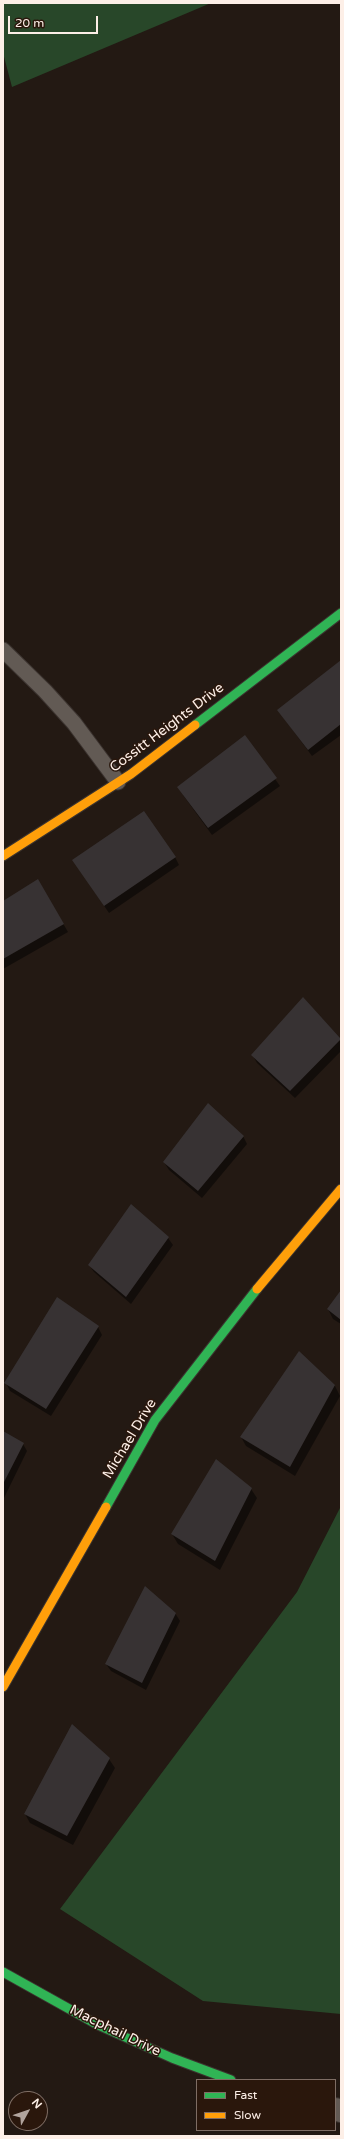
<!DOCTYPE html>
<html>
<head>
<meta charset="utf-8">
<style>
  body { margin:0 }
  #map { position:relative; width:344px; height:2139px; overflow:hidden; background:#231913; font-family:"Varela Round",sans-serif }
  canvas { display:block }
  .frame { position:absolute; inset:0; border:4px solid #fdefe7; pointer-events:none }
  .legend { position:absolute; left:196px; top:2079px; width:140px; height:52px; box-sizing:border-box; background:#2a170c; border:1px solid #7e6d64; margin:0; padding:5px 7px; list-style:none; font-size:12px; color:#fdefe7 }
  .legend li { display:flex; align-items:center; gap:8px; height:20px }
  .legend b { width:20px; border:1px solid #7e6d64 }
  .north { position:absolute; left:8px; top:2091px; width:40px; height:40px; box-sizing:border-box; background:#2a170c; border:1px solid #7e6d64; border-radius:50%; rotate:50deg; font-size:11px; font-weight:700; line-height:16px; text-align:center; color:#fdefe7 }
  .north::after { content:''; display:block; margin:auto; width:14px; height:18px; background:#b1a49d; clip-path:polygon(50% 0,100% 100%,50% 72%,0 100%) }
  .scale { position:absolute; left:8px; top:16px; width:90px; height:18px; box-sizing:border-box; border:2px solid #fdefe7; border-top:0; padding-left:5px; font-size:12px; line-height:14px; white-space:nowrap; color:#fdefe7; -webkit-text-stroke:3px #2a170c; paint-order:stroke }
</style>
</head>
<body>
<div id="map">
<canvas width="344" height="2139"></canvas>
<div class="frame"></div>
<ul class="legend">
<li><b style="height:5px;background:#30b455"></b>Fast</li>
<li><b style="height:5px;background:#ff9f0a"></b>Slow</li>
</ul>
<div class="north">N</div>
<div class="scale">20 m</div>
</div>
<script>
const ctx = document.querySelector('canvas').getContext('2d');
ctx.lineJoin = 'round';
function fillPath(path, color) { ctx.fillStyle = color; ctx.fill(path, 'evenodd'); }
const toPath = rows => new Path2D(rows.map(r => 'M' + r).join(''));
function stroke(path, color, width, dash) { ctx.strokeStyle = color; ctx.lineWidth = width; ctx.lineCap = dash ? 'butt' : 'round'; ctx.setLineDash(dash || []); ctx.stroke(path); }
function drawText(font, color, halo, rows, align = 'center') {
  ctx.font = font + ' "Varela Round",sans-serif'; ctx.lineWidth = 3; ctx.setLineDash([]); ctx.textBaseline = 'middle'; ctx.strokeStyle = halo; ctx.fillStyle = color; for (const [text, x, y, turn = 0] of rows) {
    ctx.save(); ctx.translate(x, y); ctx.rotate((+turn || 0) * Math.PI / 180); ctx.textAlign = isNaN(turn) ? turn : align; if (halo) ctx.strokeText(text, 0, 0); ctx.fillText(text, 0, 0); ctx.restore();
  }
}
const forest = toPath([
  [3,3,211,3,12,87,3,53],
  [341,1506,341,2014,203,2001,60,1909,297,1592]
]);
const shadow = toPath([
  [341,661,341,735,312,756,283,717],
  [245,737,280,786,212,835,183,795],
  [175,857,179,865,109,913,73,860],
  [38,880,68,932,3,969,3,902],
  [303,998,341,1039,341,1051,295,1098,257,1063,253,1056],
  [243,1136,247,1144,202,1198,169,1170,164,1162],
  [131,1206,168,1238,173,1245,131,1304,94,1272,89,1265],
  [341,1292,341,1324,333,1319,328,1309],
  [98,1327,102,1335,51,1416,10,1391,6,1383],
  [299,1352,335,1386,340,1396,295,1476,246,1446,241,1437],
  [3,1432,23,1444,27,1451,3,1500],
  [251,1489,257,1498,220,1570,178,1544,172,1534],
  [175,1613,180,1621,146,1690,111,1671,106,1664],
  [109,1759,115,1768,73,1845,30,1823,25,1814]
]);
const building = toPath([
  [341,660,341,724,308,750,277,710],
  [245,735,277,778,208,828,177,787],
  [144,811,176,857,104,906,72,860],
  [38,879,64,924,3,959,3,901],
  [303,997,341,1039,290,1091,251,1055],
  [208,1103,244,1136,198,1191,163,1162],
  [131,1204,169,1237,126,1297,88,1265],
  [341,1290,341,1320,327,1309],
  [57,1297,99,1326,46,1409,4,1383],
  [299,1351,335,1385,290,1467,240,1437],
  [3,1431,24,1443,3,1484],
  [216,1459,252,1488,215,1561,171,1534],
  [145,1586,176,1613,142,1683,105,1664],
  [72,1724,110,1758,67,1836,24,1814]
]);
const lane = toPath([
  [3,650,45,691,74,723,118,782]
]);
const street = toPath([
  [335,2109,341,2111]
]);
const fast = toPath([
  [195,725,341,613],
  [106,1507,155,1420,257,1289],
  [3,1972,98,2025,172,2058,231,2080]
]);
const slow = toPath([
  [3,856,131,774,195,725],
  [257,1289,341,1189],
  [3,1687,106,1507]
]);
const streetNames = [
  ["Cossitt Heights Drive",167,728,-37],
  ["Michael Drive",130,1439,-59],
  ["Macphail Drive",115,2031,26]
];
fillPath(forest, '#284729');
fillPath(shadow, '#0007');
fillPath(building, '#373233');
stroke(lane, '#3b332f', 17);
stroke(street, '#3b332f', 24);
stroke(fast, '#3b332f', 11);
stroke(slow, '#3b332f', 11);
stroke(lane, '#625a54', 15);
stroke(street, '#625a54', 22);
stroke(fast, '#30b455', 9);
stroke(slow, '#ff9f0a', 9);
drawText('14px', '#fdefe7', '#2a170c', streetNames);
</script>
</body>
</html>
